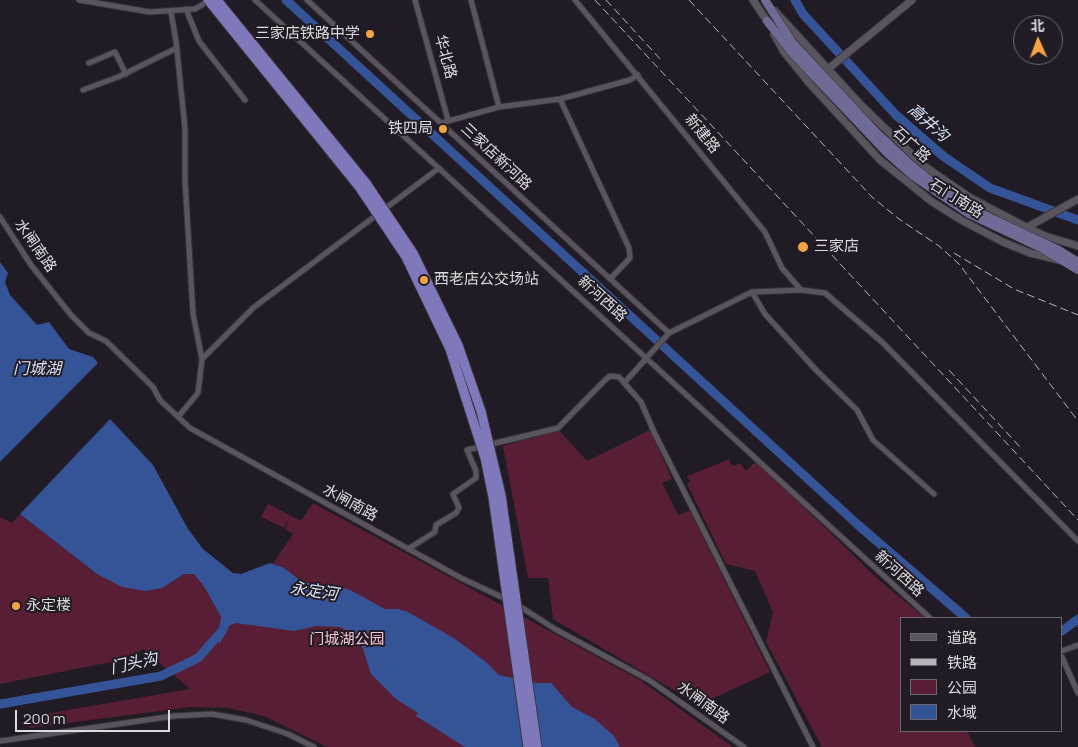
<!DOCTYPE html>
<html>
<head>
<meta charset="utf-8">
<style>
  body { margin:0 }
  #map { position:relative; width:1078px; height:747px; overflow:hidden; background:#201b24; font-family:Manrope,"Noto Sans SC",sans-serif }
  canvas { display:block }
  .legend { position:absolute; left:900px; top:617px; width:162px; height:115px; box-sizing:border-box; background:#201b24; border:1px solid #6c676f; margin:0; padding:6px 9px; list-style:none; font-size:15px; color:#dddae0 }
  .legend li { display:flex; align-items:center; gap:10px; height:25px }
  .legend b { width:25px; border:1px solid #6c676f }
  .north { position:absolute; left:1013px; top:15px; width:50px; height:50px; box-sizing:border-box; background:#201b24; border:1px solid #6c676f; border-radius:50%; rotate:358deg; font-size:14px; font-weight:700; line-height:20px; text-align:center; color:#dddae0 }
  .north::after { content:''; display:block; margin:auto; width:18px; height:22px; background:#f4a444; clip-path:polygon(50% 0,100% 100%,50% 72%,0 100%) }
  .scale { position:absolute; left:15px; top:710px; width:155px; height:22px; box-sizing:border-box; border:2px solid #dddae0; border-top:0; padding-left:6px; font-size:15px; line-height:18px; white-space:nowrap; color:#dddae0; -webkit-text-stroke:4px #201b24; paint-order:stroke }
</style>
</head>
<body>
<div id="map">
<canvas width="1078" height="747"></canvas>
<ul class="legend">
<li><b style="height:6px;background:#5a545e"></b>道路</li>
<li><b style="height:6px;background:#b8b5bc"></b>铁路</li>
<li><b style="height:14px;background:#581e36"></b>公园</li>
<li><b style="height:14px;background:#355498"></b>水域</li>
</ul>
<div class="north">北</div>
<div class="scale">200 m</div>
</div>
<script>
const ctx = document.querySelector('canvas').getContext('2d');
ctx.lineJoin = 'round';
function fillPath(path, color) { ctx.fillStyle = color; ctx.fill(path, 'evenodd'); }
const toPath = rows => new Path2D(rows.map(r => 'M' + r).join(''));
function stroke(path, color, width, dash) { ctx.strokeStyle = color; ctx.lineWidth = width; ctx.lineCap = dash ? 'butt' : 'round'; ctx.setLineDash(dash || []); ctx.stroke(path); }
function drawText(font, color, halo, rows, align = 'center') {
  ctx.font = font + ' Manrope,"Noto Sans SC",sans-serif'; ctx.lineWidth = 4; ctx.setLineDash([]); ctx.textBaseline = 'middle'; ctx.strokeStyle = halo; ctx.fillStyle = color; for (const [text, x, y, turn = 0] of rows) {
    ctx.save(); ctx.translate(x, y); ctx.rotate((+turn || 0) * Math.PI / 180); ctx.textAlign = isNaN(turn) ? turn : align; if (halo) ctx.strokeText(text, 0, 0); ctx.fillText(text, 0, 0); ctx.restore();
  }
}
const green = toPath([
  [559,430,587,461,650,430,672,479,662,483,678,515,690,511,770,672,699,705,553,619,548,578,528,578,503,446],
  [730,459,730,464,734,466,740,463,746,471,756,461,880,581,925,618,902,618,902,731,967,731,975,747,822,747,766,642,773,612,755,571,726,564,687,484,690,482,687,476],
  [313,503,640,680,733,747,327,747,264,716,228,708,190,707,29,728,27,717,190,689,143,649,121,660,0,684,0,517,12,523,20,514,97,574,146,591,162,588,184,574,194,574,205,588,221,617,219,628,214,634,237,616,293,534,285,529,291,516,301,521],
  [268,504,291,516,284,528,261,517]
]);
const water = toPath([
  [0,262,8,273,5,282,10,295,37,325,49,322,69,349,93,357,98,363,0,462],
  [110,419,153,465,188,529,203,549,233,573,241,574,270,563,284,568,301,581,320,587,333,585,350,590,385,609,398,609,408,612,455,639,486,662,499,675,537,683,551,683,572,707,595,719,614,736,620,747,465,747,416,716,418,713,396,699,371,674,360,640,354,634,340,627,316,626,294,631,236,623,230,625,220,643,212,637,219,628,221,617,205,588,194,574,184,574,162,588,146,591,122,587,97,574,20,514]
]);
const stream = toPath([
  [1073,622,1078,627]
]);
const river = toPath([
  [286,0,857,524,966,618],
  [795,0,803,14,896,115,943,156,990,188,1078,220],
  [1062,631,1078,619],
  [0,704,161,676,198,658,222,631]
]);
const street = toPath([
  [79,0,150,12,195,9,210,0],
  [255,0,930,618],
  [307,0,669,333],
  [415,0,448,120],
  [471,0,499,107],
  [575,0,765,232,782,268,801,290],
  [186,9,199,41,245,100],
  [171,12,176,41,185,128,185,180,193,314,202,359],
  [89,63,115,52,126,74],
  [83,90,118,77,177,48],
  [560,99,629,248,630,258,610,279],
  [441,123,499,107,560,99,630,80,638,75],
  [0,217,31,265,71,315,89,333,106,341,153,387,160,400,190,428,461,578,508,600],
  [752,292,765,314,816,370,857,410,873,440,934,494],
  [625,382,669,333,752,292,801,290,825,293,882,342,1078,541],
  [178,417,198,393,202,359,253,308,439,168],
  [408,549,435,532,436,525,456,513,459,508,453,494,476,478,476,471,467,450,558,428,604,381,610,376,619,377,641,402,654,432,813,747],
  [516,604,555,629,649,680,744,747],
  [1062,651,1078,645],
  [1062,657,1078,693],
  [0,741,174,716,212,714,246,720,288,734,314,747]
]);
const secondary = toPath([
  [753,0,769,24],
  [775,11,861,105,924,166,969,197,1028,228,1045,236,1078,246],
  [774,34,784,52,810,84,880,160,931,201,961,220,1003,242,1030,253,1063,261],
  [828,69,912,0],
  [1026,228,1078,199]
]);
const rail = toPath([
  [595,0,1078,520],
  [606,0,662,61],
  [689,0,872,197,899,219,939,246,959,264,1078,421],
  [954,253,1014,289,1078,315],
  [949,370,1020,447]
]);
const primaryBridge = toPath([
  [765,0,792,42,876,132,910,164,945,192,983,214,1057,249,1078,262],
  [767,21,793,54,887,153,913,176,969,214,1043,249,1078,270]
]);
const highwayBridge = toPath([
  [208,0,360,188,406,257,450,349,485,458,493,497,528,747],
  [217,0,366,183,413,253,458,345,481,411,501,495,537,747]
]);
const markers = [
  [370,34,5,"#f4a444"],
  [443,129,5,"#f4a444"],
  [803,247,6,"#f4a444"],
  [424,280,5,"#f4a444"],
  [16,606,5,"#f4a444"]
];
const poiNames = [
  ["三家店铁路中学",360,34,"right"],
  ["铁四局",433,129,"right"],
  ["三家店",814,247],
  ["西老店公交场站",434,280],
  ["永定楼",26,606]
];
const streetNames = [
  ["华北路",445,57,75],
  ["新建路",702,134,51],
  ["石广路",911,145,42],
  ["三家店新河路",496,157,43],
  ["石门南路",956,199,32],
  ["水闸南路",35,246,55],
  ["新河西路",602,299,42],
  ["水闸南路",350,503,29],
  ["新河西路",899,574,42],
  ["水闸南路",703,703,36]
];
const parkNames = [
  ["门城湖公园",347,640]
];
const waterNames = [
  ["高井沟",928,123,41],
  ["门城湖",37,370],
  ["永定河",314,592,8],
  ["门头沟",134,664,-12]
];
fillPath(green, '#581e36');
fillPath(water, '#355498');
stroke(stream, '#355498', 1);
stroke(river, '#355498', 9);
stroke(street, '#38353b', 7);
stroke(secondary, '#38353b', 9);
stroke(street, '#5a545e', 5);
stroke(secondary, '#5a545e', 7);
stroke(rail, '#b8b5bc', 1, [8, 4]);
stroke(primaryBridge, '#38353b', 9, []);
stroke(highwayBridge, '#38353b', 11, []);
stroke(primaryBridge, '#706a96', 8);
stroke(highwayBridge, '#7f78bb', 9);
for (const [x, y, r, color] of markers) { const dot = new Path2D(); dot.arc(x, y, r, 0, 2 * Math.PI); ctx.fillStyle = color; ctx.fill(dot); stroke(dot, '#201b24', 2); }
drawText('15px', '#dddae0', '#201b24', poiNames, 'left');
drawText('15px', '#dddae0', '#201b24', streetNames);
drawText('15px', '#f5c4d3', '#201b24', parkNames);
drawText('italic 16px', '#d8e3f7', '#201b24', waterNames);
</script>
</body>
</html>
